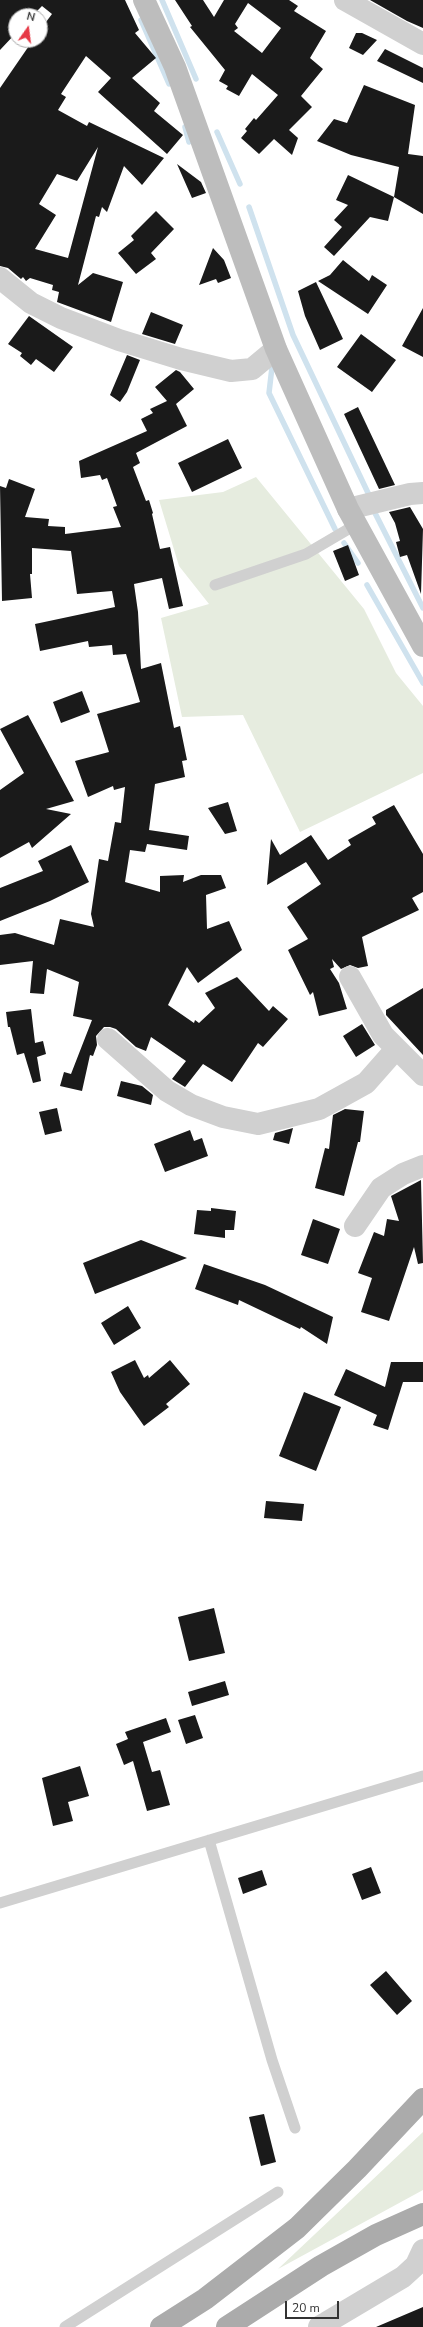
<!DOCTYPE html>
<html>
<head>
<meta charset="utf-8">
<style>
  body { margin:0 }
  #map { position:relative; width:423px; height:2327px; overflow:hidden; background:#fff; font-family:"Nunito Sans",sans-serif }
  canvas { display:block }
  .north { position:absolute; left:8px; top:8px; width:40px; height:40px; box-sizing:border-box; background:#fff; border:1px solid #adadad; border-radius:50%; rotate:14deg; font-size:11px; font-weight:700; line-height:16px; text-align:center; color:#333 }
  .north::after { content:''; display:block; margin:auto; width:14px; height:18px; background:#e63946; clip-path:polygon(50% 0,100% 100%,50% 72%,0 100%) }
  .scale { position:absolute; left:285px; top:2301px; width:54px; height:18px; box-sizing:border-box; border:2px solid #333; border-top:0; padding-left:5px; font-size:12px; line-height:14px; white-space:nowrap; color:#333; -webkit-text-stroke:3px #fff; paint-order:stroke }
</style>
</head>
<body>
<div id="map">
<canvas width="423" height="2327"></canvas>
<div class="north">N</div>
<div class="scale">20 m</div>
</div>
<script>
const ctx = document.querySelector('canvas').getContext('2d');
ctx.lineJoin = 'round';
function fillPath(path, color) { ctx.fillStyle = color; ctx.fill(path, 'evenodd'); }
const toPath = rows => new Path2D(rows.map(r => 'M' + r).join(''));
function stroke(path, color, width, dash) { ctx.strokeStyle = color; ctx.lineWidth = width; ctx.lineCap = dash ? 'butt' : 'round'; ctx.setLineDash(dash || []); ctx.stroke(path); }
const green = toPath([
  [256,477,364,609,396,673,423,706,423,773,300,832,243,715,182,717,161,618,209,604,179,566,159,500,223,492],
  [423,2132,423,2190,278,2269]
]);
const stream = toPath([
  [162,0,196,79],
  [141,20,169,84],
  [185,127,189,142],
  [217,132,240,184],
  [249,207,293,335,369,495],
  [272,367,269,393,335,529],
  [375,513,423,608],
  [344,543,358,563],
  [367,585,423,683]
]);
const building = toPath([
  [0,0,125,0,139,30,135,33,156,58,132,78,160,103,154,111,183,135,167,154,98,92,111,78,86,56,61,94,66,97,58,110,87,126,89,122,164,158,142,185,124,166,107,212,102,207,99,217,96,216,78,285,93,273,123,282,111,322,57,302,59,292,52,290,53,285,30,278,26,281,23,277,21,279,8,268,0,266,0,88,33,40,40,40,40,30,52,14,42,6,32,16,16,16,16,33,0,50],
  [98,147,68,258,35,249,56,215,39,204,57,174,77,181],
  [175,0,203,0,214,17,224,0,289,0,298,6,294,11,326,31,310,58,323,69,301,96,312,107,289,130,298,138,292,155,274,139,259,154,241,138,247,131,245,129,254,118,256,120,278,95,252,74,239,96,226,89,228,86,219,81,225,70,190,27,192,26],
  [248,3,281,28,262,53,234,31,238,28,235,24],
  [370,0,423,0,423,28,407,21],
  [356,33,362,33,377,40,363,55,349,48],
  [385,49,423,68,423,83,377,61],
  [364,85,415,105,408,154,423,156,423,214,394,197,388,221,370,217,334,256,324,247,342,227,334,220,348,205,336,200,348,175,394,197,399,167,351,155,317,141,334,119,347,123],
  [177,164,201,182,206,193,192,198],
  [156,211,174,229,151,253,156,259,136,274,118,253,134,240,131,236],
  [213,248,224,260,231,278,218,283,216,279,199,285],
  [343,260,369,281,372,275,387,285,368,314,318,281,330,275],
  [316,282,343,339,320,350,305,316,298,291],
  [423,308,423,357,402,346],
  [151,312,183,325,175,344,142,334],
  [29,316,73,347,54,372,36,359,31,365,20,356,22,353,8,344],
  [361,334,396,360,372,392,337,367],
  [127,355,140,360,127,392,120,402,110,395],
  [176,370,180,372,194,389,176,404,187,426,136,453,140,463,133,467,146,501,149,500,153,513,152,514,160,549,170,547,183,606,169,609,162,578,134,584,138,612,141,669,161,663,174,728,180,726,187,760,182,761,185,777,155,784,149,830,189,836,187,850,147,844,145,852,130,850,125,882,160,892,160,876,184,875,183,882,201,875,221,875,226,888,206,895,207,929,229,921,242,950,198,983,187,967,168,1005,194,1023,195,1020,199,1023,215,1008,205,993,237,977,269,1011,273,1006,288,1019,263,1047,258,1043,232,1082,203,1064,185,1087,172,1079,186,1061,151,1037,146,1051,136,1047,116,1029,110,1027,104,1027,96,1036,97,1045,93,1056,90,1055,82,1091,60,1086,64,1072,71,1074,92,1020,73,1016,79,982,47,969,44,994,30,993,33,961,0,965,0,935,15,933,54,945,60,919,94,927,91,914,99,859,108,861,115,822,121,823,125,787,114,790,113,786,88,797,75,761,109,752,97,714,140,702,126,654,113,655,112,645,89,647,88,641,40,651,35,624,115,607,112,591,77,594,71,551,32,548,32,574,30,574,32,598,2,601,0,486,6,488,9,479,35,489,25,517,49,519,48,526,65,527,65,534,121,527,113,507,117,506,107,478,102,480,100,475,81,478,79,461,147,431,141,419,153,413,150,409,167,401,155,387],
  [358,407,395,485,379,489,344,414],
  [228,439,242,468,192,492,178,463],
  [410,507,423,529,421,594,407,555,400,557,396,542,400,541,395,523,389,512],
  [348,545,359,575,345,581,333,551],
  [82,691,90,712,61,723,53,702],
  [28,715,74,801,46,809,71,814,32,848,29,842,0,858,0,790,24,773,0,729],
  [228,802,237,831,225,834,208,808],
  [394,805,423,854,423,892,412,898,419,910,362,937,368,966,358,968,350,965,341,969,332,959,334,967,330,969,339,983,347,1009,319,1016,313,992,310,995,288,950,308,939,287,907,321,884,306,862,267,885,271,839,280,855,311,835,328,860,351,845,348,840,376,824,372,817],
  [71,845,89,882,50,901,0,921,0,888,43,871,38,861],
  [423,988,423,1055,386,1015,386,1010],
  [31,1009,35,1043,43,1041,46,1054,37,1057,41,1081,33,1083,24,1053,17,1055,10,1027,8,1027,6,1012],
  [362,1024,375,1045,356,1057,343,1036],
  [121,1081,142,1086,153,1095,151,1105,117,1096],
  [57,1108,62,1131,45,1135,39,1112],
  [345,1109,364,1111,360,1142,358,1142,344,1196,315,1188,325,1148,329,1149,333,1115],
  [293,1128,289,1144,273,1140,275,1133],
  [190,1130,194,1141,202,1138,208,1156,165,1172,154,1144],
  [421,1180,423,1263,418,1264,414,1247,389,1321,361,1312,372,1278,358,1273,374,1232,384,1236,387,1219,399,1221,391,1196],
  [211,1208,236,1211,234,1230,225,1230,225,1238,194,1234,197,1210,211,1211],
  [313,1219,340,1229,328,1264,301,1255],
  [141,1240,187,1258,95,1294,83,1263],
  [204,1264,265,1285,333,1317,327,1344,301,1327,300,1329,239,1300,238,1305,195,1289],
  [128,1306,141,1328,114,1345,101,1323],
  [135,1360,144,1378,148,1375,149,1378,170,1360,190,1384,166,1404,169,1407,144,1426,120,1392,111,1372],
  [391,1362,423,1362,423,1382,403,1382,388,1430,373,1425,377,1415,334,1395,346,1369,385,1387],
  [304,1392,341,1407,316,1471,279,1456],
  [266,1501,304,1504,302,1521,264,1518],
  [214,1608,225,1653,189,1661,178,1617],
  [225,1681,229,1695,192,1706,188,1692],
  [195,1715,203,1738,186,1744,178,1720],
  [166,1718,171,1732,143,1742,152,1772,160,1770,170,1805,147,1811,133,1761,124,1765,116,1744,128,1739,125,1732],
  [80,1766,89,1796,68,1802,73,1821,53,1826,42,1778],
  [371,1867,381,1893,362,1900,352,1874],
  [262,1870,267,1885,243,1894,238,1878],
  [386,1971,412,2001,397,2015,370,1985],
  [264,2114,276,2162,261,2166,249,2117],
  [423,2307,423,2327,376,2327]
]);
const service = toPath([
  [215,585,306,554,357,524],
  [209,1840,272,2060,295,2128],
  [0,1903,423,1776],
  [65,2327,278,2192]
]);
const minor = toPath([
  [345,0,423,44],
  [0,278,31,303,61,318,119,340,181,359,231,371,252,369,276,349],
  [348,509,410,494,423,493],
  [350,977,383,1035,423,1075],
  [108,1039,167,1091,191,1105,223,1117,258,1124,319,1109,366,1083,396,1049],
  [355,1226,381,1188,403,1174,423,1166],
  [319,2327,403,2277,416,2265,423,2250]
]);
const secondary = toPath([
  [144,0,175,67,276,349,348,509,423,646]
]);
const primary = toPath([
  [161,2327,205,2299,297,2228,357,2169,423,2099],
  [227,2327,321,2266,376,2235,423,2214]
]);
fillPath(green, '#e6ecdf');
stroke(stream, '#cfe2ee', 5.5);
fillPath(building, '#1a1a1a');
stroke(service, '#d0d0d0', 11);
stroke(minor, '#d0d0d0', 22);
stroke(secondary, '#bdbdbd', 22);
stroke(primary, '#ababab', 22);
</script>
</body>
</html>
